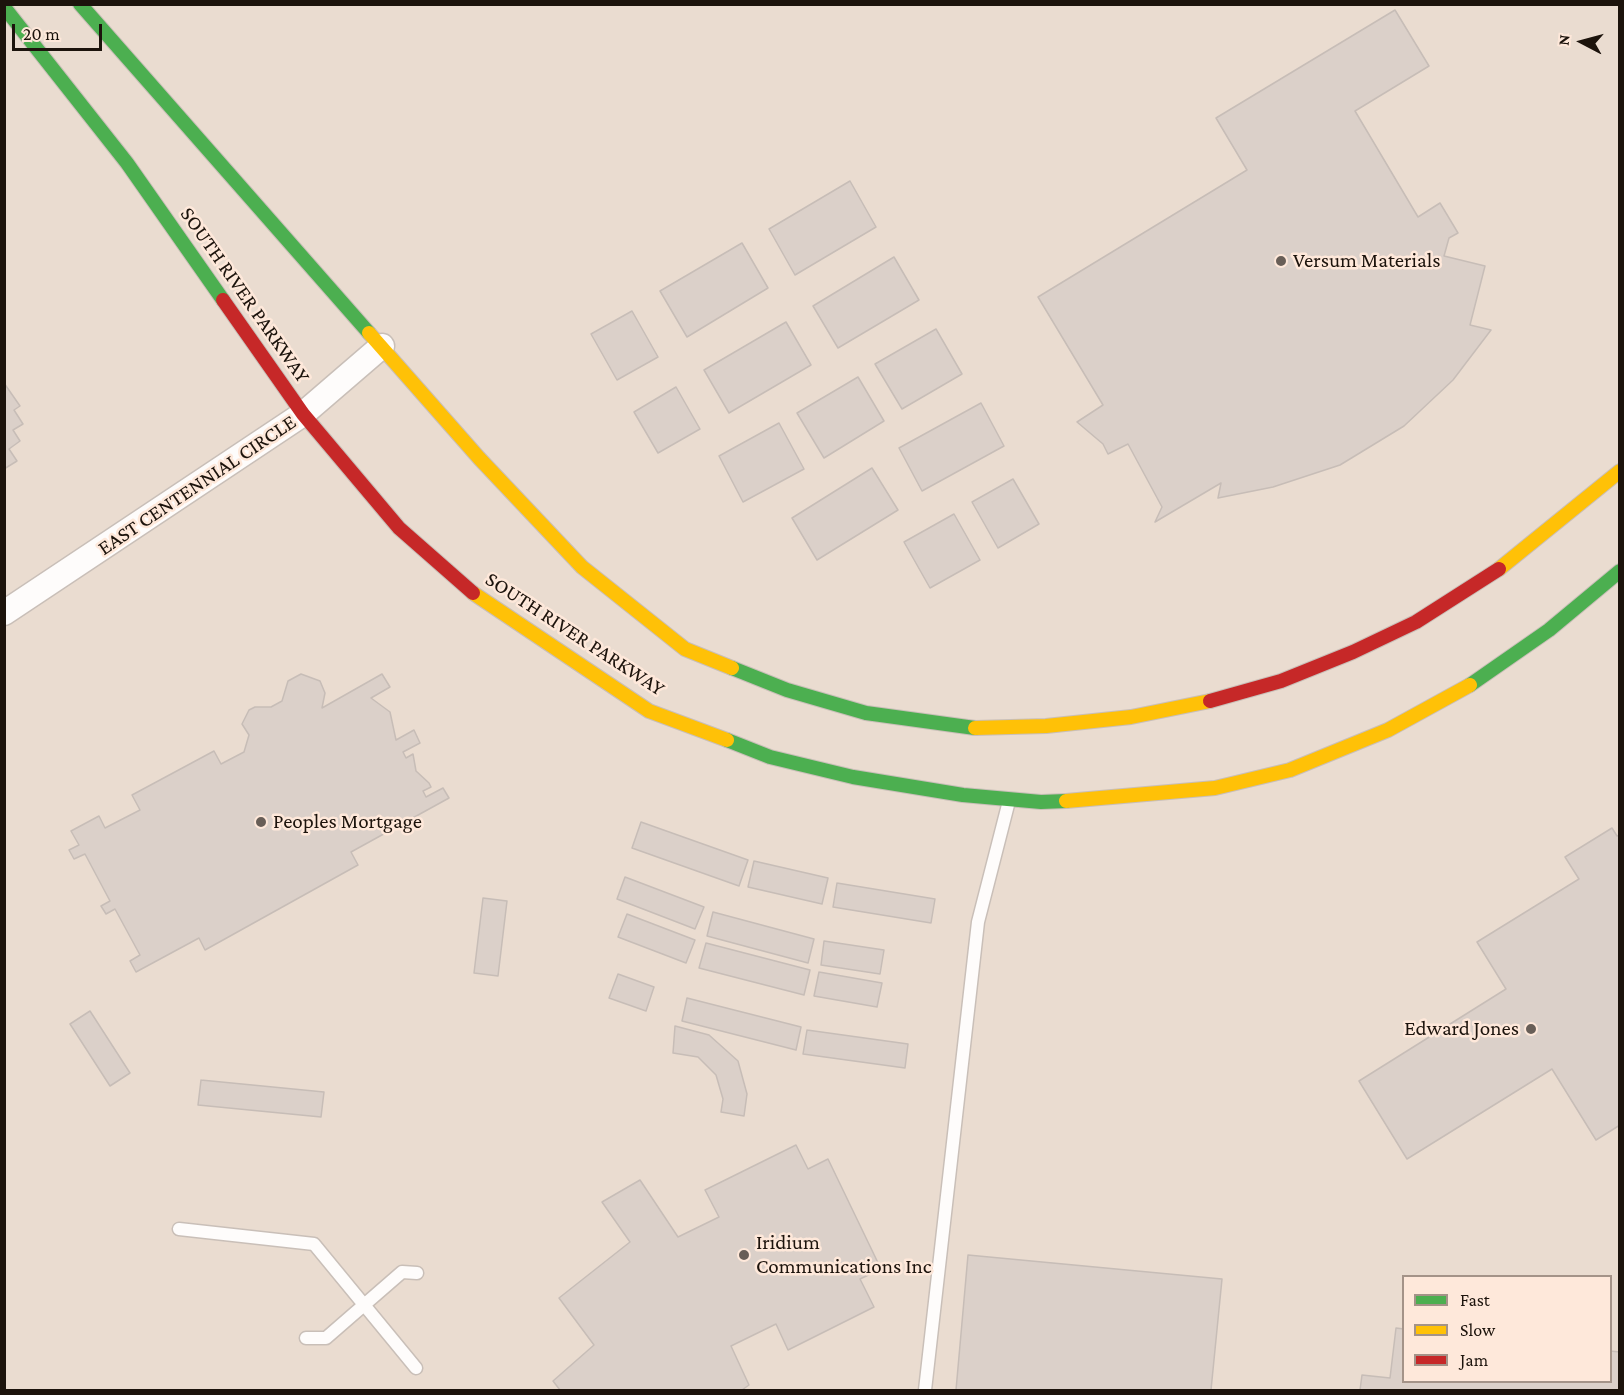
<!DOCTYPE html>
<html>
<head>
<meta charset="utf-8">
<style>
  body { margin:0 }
  #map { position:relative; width:1624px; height:1395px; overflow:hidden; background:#f6eae2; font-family:"Crimson Pro",serif }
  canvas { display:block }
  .frame { position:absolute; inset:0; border:6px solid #1c130c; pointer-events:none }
  .legend { position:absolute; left:1402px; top:1275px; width:210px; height:108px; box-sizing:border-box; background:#fee8da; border:2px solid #a49388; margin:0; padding:8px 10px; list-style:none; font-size:18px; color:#1c130c }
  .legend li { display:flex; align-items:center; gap:12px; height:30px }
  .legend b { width:30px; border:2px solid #a49388 }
  .north { position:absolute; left:1552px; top:12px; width:60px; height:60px; -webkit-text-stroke:4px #fee8da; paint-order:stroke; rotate:276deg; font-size:16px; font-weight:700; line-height:24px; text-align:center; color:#1c130c }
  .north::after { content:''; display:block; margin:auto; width:21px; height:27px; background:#1c130c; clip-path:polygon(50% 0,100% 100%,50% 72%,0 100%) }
  .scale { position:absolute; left:12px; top:24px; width:90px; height:27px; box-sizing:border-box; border:3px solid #1c130c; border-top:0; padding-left:8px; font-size:18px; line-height:21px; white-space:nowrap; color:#1c130c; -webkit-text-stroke:4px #fee8da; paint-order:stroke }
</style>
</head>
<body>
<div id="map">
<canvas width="1624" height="1395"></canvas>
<div class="frame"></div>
<ul class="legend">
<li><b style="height:8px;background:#4caf50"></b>Fast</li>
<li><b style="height:8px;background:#ffc107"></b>Slow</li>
<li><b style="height:8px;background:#c62828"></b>Jam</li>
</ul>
<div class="north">N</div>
<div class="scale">20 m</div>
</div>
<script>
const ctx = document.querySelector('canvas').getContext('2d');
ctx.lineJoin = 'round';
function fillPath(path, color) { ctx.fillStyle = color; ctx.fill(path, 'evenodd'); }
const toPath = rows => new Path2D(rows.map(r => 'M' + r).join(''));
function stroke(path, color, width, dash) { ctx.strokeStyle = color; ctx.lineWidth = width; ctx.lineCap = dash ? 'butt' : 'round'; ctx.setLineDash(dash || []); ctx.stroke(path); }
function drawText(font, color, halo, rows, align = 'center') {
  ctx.font = font + ' "Crimson Pro",serif'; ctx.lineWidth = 5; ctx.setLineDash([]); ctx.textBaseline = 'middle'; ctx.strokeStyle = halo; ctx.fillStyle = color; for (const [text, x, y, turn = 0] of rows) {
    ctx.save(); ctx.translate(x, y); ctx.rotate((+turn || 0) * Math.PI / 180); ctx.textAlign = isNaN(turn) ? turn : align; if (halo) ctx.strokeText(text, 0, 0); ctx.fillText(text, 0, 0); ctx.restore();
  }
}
const industrial = toPath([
  [5,5,1619,5,1619,1390,5,1390],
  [1404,1276,1610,1276,1610,1382,1404,1382]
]);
const building = toPath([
  [1395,10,1429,66,1355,111,1418,217,1440,203,1458,233,1449,238,1444,256,1485,266,1470,325,1491,330,1453,380,1404,426,1340,465,1273,487,1218,498,1221,483,1155,522,1162,507,1128,444,1108,454,1103,444,1077,422,1103,405,1038,297,1247,170,1216,118,1395,10],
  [850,181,876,227,795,275,769,229,850,181],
  [742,243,768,288,687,337,660,291,742,243],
  [894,257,919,300,838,348,813,306,894,257],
  [632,311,658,357,617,380,591,334,632,311],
  [786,322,811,365,729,413,704,370,786,322],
  [936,329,962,374,902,409,875,364,936,329],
  [858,377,884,421,824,458,797,413,858,377],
  [4,383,20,406,14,410,23,424,13,430,20,441,9,449,17,461,4,469,4,383],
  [676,387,700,429,658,453,634,412,676,387],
  [981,403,1004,446,922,491,899,448,981,403],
  [779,423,804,469,743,502,719,456,779,423],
  [872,468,898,510,817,560,792,518,872,468],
  [1013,479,1039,524,998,548,972,502,1013,479],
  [954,514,980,560,930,588,904,542,954,514],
  [301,674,320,681,325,693,322,708,382,674,390,687,371,698,390,712,396,740,414,730,420,743,403,752,406,758,413,754,416,771,429,783,431,787,423,791,426,797,443,788,449,798,351,852,358,865,205,950,199,938,136,972,130,961,140,955,115,909,106,914,101,906,110,901,85,854,74,859,69,850,79,845,71,831,99,816,105,828,140,810,132,795,214,751,221,764,244,752,249,735,242,724,249,710,255,707,271,707,282,701,288,681,301,674],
  [641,822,748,860,739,886,632,848,641,822],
  [1612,828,1617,836,1620,835,1620,1125,1596,1140,1552,1069,1407,1159,1359,1081,1506,989,1477,942,1579,879,1565,857,1612,828],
  [754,861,828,878,822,904,748,887,754,861],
  [625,877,704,907,695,929,617,899,625,877],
  [837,883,935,899,931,923,833,907,837,883],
  [483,898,507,901,498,976,474,973,483,898],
  [713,912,814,939,808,963,707,936,713,912],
  [627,914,695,940,686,963,618,937,627,914],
  [824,941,884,950,880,974,821,965,824,941],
  [706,943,810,970,804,995,699,968,706,943],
  [819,972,882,983,877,1007,814,996,819,972],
  [618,974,654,987,646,1011,609,998,618,974],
  [687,998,801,1027,796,1050,682,1021,687,998],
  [90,1011,130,1073,110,1086,70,1024,90,1011],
  [675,1026,709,1035,738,1061,747,1094,744,1116,721,1112,723,1099,716,1075,698,1057,673,1053,675,1026],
  [807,1030,908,1044,905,1068,803,1054,807,1030],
  [201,1080,324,1092,321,1117,198,1105,201,1080],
  [796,1145,808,1169,828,1159,881,1269,860,1279,874,1307,788,1350,776,1324,731,1346,749,1385,742,1390,560,1390,553,1381,594,1345,559,1298,630,1242,602,1202,640,1180,678,1237,719,1217,705,1190,796,1145],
  [968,1255,1222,1279,1211,1390,956,1390,968,1255],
  [1396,1328,1404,1329,1404,1382,1610,1382,1610,1351,1620,1352,1620,1390,1360,1390,1362,1375,1390,1378,1396,1328]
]);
const lane = toPath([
  [179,1229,314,1244,416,1368],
  [306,1338,326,1338,402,1272,417,1273],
  [925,1390,978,922,1009,801]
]);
const street = toPath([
  [4,613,303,414,382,346]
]);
const fast = toPath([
  [80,4,369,333],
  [4,7,127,163,223,300],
  [732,668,787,690,866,713,975,728],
  [1470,685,1549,630,1620,571],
  [727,740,770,757,853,777,963,795,1041,802,1066,801]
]);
const slow = toPath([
  [369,333,479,458,582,567,685,649,732,668],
  [1499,569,1620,471],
  [473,593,649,711,727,740],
  [975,728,1046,726,1131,717,1210,701],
  [1066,801,1215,788,1290,770,1388,730,1470,685]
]);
const jam = toPath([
  [223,300,303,414,399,528,473,593],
  [1210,701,1281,681,1353,652,1416,622,1499,569]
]);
const markers = [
  [1281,261,6,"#685e57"],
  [261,822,6,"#685e57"],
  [1531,1029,6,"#685e57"],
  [744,1255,6,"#685e57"]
];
const poiNames = [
  ["Versum Materials",1293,261],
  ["Peoples Mortgage",273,822],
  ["Edward Jones",1519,1029,"right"],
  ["Iridium",756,1243],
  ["Communications Inc",756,1267]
];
const streetNames = [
  ["SOUTH RIVER PARKWAY",245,295,55],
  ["EAST CENTENNIAL CIRCLE",197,485,-34],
  ["SOUTH RIVER PARKWAY",575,634,33]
];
fillPath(industrial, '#eadcd0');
fillPath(building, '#dbd0c9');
stroke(building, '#c7bdb7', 1.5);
stroke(lane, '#c9bfb8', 15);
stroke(street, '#c9bfb8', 27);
stroke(fast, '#c9bfb8', 16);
stroke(slow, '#c9bfb8', 16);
stroke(jam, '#c9bfb8', 16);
stroke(lane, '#fefcfb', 12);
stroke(street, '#fefcfb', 24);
stroke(fast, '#4caf50', 14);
stroke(slow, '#ffc107', 14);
stroke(jam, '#c62828', 14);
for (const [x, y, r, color] of markers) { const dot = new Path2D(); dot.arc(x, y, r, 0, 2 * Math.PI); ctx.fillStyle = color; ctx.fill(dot); stroke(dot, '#fee8da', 2); }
drawText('21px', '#1c130c', '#fee8da', poiNames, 'left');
drawText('21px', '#1c130c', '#fee8da', streetNames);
</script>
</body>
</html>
